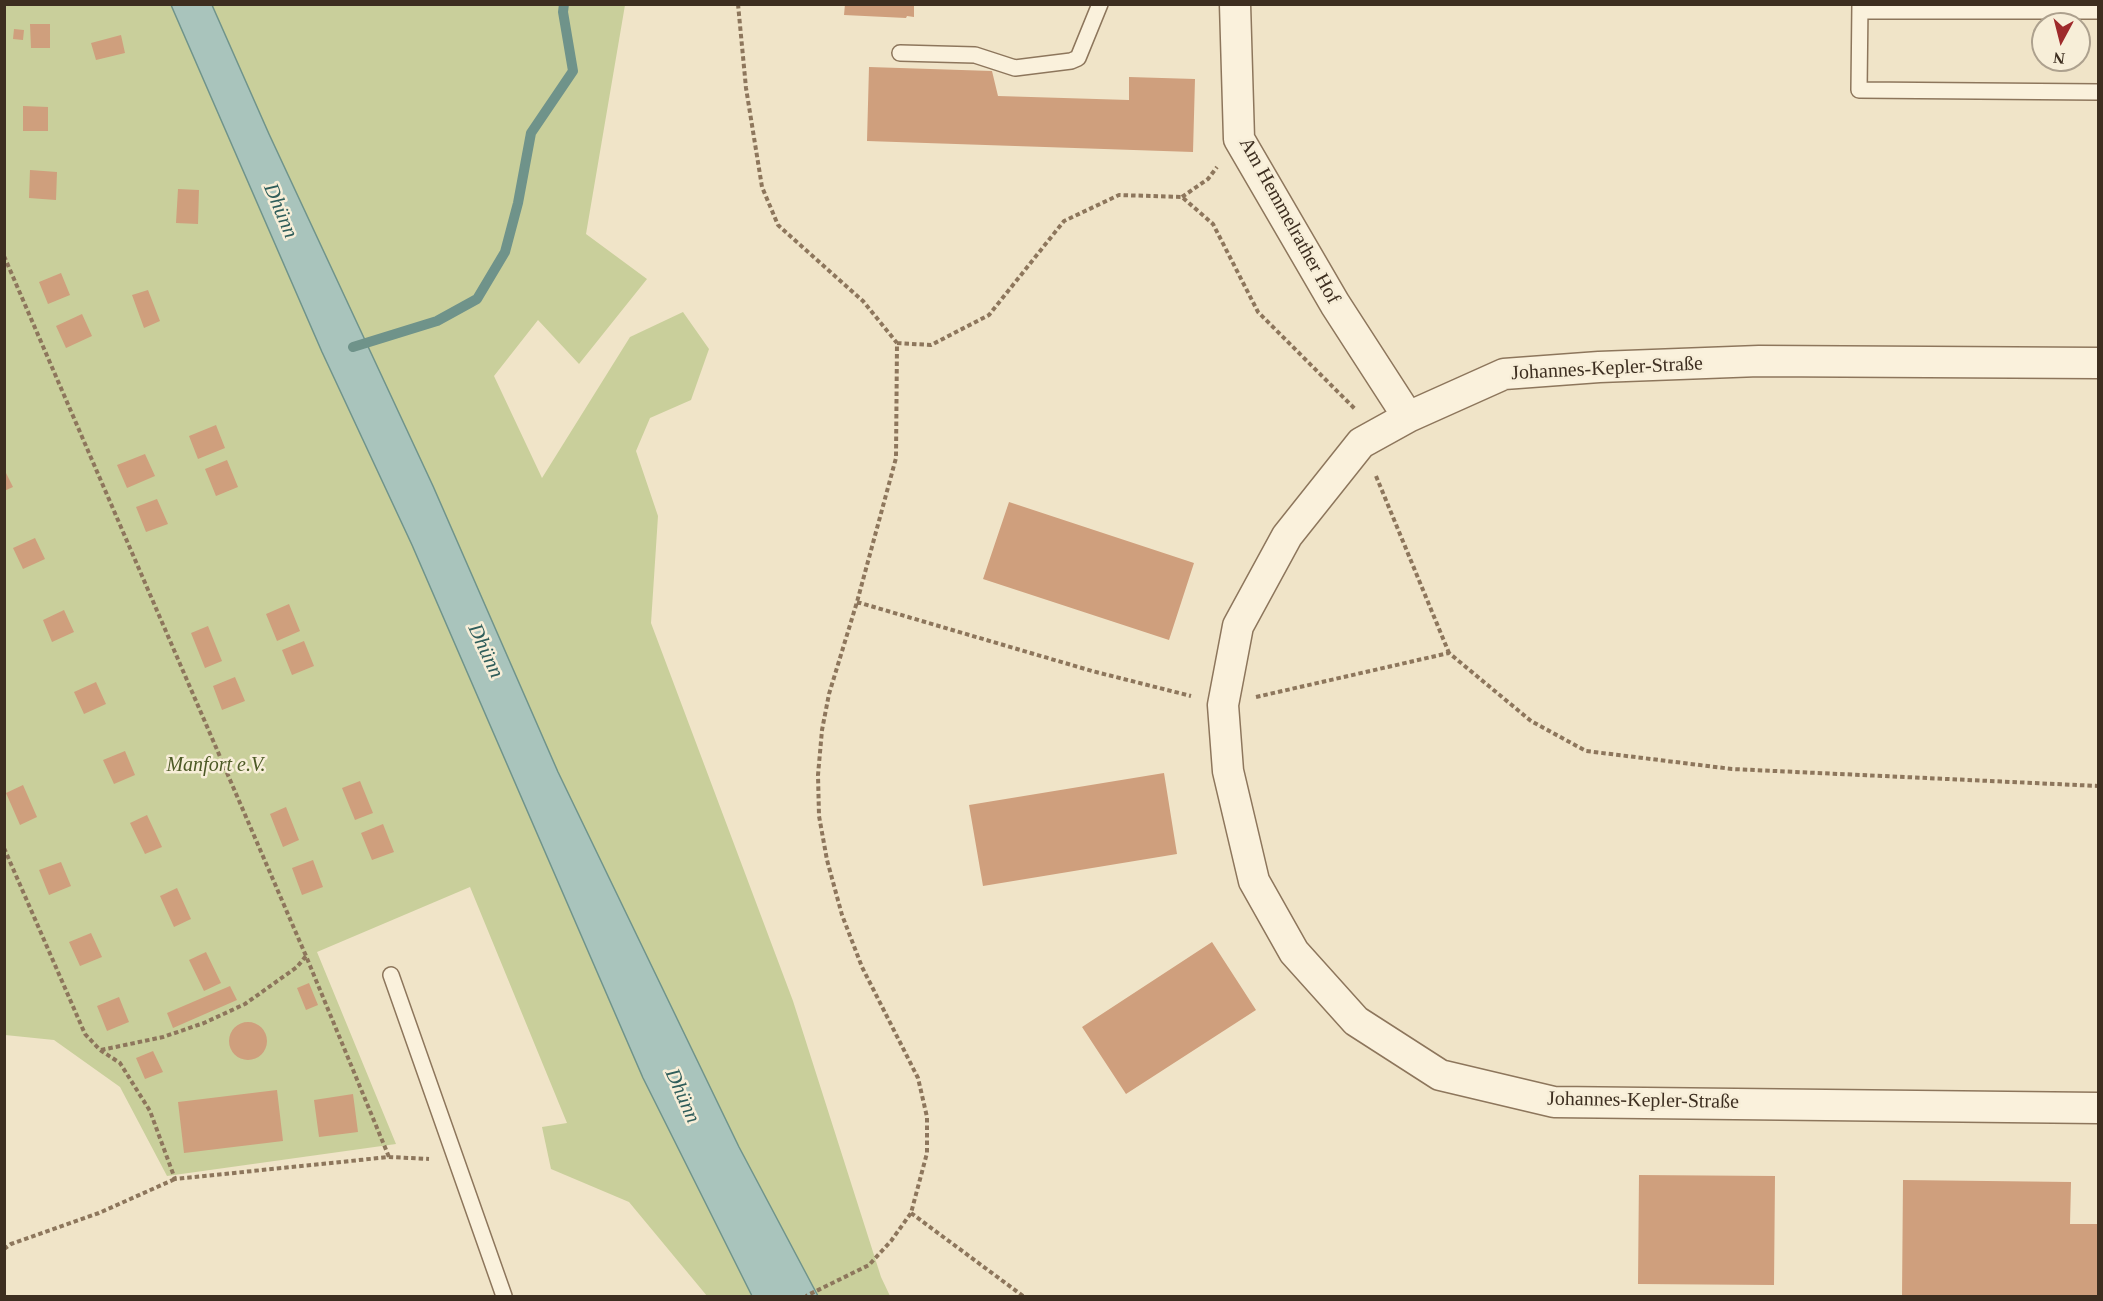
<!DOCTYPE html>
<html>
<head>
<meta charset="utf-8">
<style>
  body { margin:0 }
  #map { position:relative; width:2103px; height:1301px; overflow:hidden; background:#f0e4c8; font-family:Georgia,serif }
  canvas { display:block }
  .frame { position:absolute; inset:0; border:6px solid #3d2e20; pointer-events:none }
  .north { position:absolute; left:2031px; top:12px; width:60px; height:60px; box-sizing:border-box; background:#f7eed8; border:2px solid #ada18e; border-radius:50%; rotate:187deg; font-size:16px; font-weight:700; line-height:24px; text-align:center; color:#3d2e20 }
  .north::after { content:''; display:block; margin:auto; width:21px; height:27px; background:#9e2a2b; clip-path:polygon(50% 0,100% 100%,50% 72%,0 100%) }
</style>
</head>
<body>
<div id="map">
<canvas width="2103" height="1301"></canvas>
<div class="frame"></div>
<div class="north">N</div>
</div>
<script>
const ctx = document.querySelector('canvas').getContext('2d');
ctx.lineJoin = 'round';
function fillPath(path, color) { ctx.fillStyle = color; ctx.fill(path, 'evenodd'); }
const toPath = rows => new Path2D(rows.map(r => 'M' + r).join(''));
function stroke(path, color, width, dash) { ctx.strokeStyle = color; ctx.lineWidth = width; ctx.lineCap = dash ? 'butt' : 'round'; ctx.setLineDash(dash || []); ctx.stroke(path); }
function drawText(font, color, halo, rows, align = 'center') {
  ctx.font = font + ' Georgia,serif'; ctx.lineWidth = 5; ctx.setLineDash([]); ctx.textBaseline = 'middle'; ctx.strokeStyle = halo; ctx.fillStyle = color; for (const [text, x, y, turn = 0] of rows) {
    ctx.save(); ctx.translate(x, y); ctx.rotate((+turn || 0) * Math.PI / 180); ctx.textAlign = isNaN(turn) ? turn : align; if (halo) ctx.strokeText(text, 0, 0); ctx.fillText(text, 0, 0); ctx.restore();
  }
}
const green = toPath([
  [5,5,171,5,322,352,412,545,643,1078,752,1296,707,1296,629,1202,551,1169,542,1127,567,1123,470,887,317,952,396,1144,167,1176,120,1087,54,1040,5,1035],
  [212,5,625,5,586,234,647,279,579,364,538,320,494,376,542,478,630,337,683,312,709,349,691,400,650,418,636,451,658,516,651,623,793,1001,881,1277,890,1296,818,1296,739,1147,558,772,433,486,269,134]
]);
const water = toPath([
  [171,5,212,5,269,134,433,486,558,772,739,1147,818,1296,752,1296,643,1078,412,545,322,352,171,5]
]);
const stream = toPath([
  [353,347,437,321,477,299,505,252,518,203,531,133,573,71,563,12,564,4]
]);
const building = toPath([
  [845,4,914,4,914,17,907,16,906,18,844,15],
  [30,24,50,24,50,48,31,48],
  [14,29,24,30,23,40,13,39],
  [121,35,125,53,96,60,91,43],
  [869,67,992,71,998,96,1129,100,1129,77,1195,79,1193,152,867,141],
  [23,106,48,107,48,131,23,131],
  [30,170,57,172,56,200,29,198],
  [178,189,199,190,198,224,176,223],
  [61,273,70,295,48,304,39,282],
  [148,290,160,321,144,328,132,295],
  [82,314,92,336,66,348,56,326],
  [216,425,225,448,198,459,189,436],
  [145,454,155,476,127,488,117,465],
  [227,460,238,487,216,496,205,469],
  [4,469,13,487,4,491],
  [157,499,168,524,146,532,136,507],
  [1009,502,1194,563,1169,640,983,579],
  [35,538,45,559,23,569,13,548],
  [289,604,300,631,277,641,266,614],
  [64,610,74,632,52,642,43,620],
  [208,626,222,661,205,668,191,633],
  [304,641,314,666,292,675,282,650],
  [235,677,245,701,222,710,213,686],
  [96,682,106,704,84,714,74,692],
  [125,751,135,775,114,784,103,760],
  [1164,773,1177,854,983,886,969,805],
  [360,781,373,813,355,820,342,788],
  [23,785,37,817,20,825,6,793],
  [286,807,299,840,283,847,270,814],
  [147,815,162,847,145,854,130,823],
  [383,824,394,852,372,860,361,833],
  [313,860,323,887,302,895,292,868],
  [61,862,71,886,49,895,39,870],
  [177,888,191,919,174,927,160,896],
  [91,933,102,957,80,966,69,942],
  [1212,942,1256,1010,1126,1094,1082,1027],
  [206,952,221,983,204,991,189,960],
  [309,983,318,1005,306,1010,297,988],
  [230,986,237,1000,173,1028,167,1013],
  [119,997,129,1022,107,1031,97,1006],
  '229 1041a19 19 0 1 1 38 0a19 19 0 1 1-38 0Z',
  [153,1051,163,1072,145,1079,136,1058],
  [277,1090,283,1141,184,1153,178,1102],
  [353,1094,358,1132,319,1137,314,1100],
  [1639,1175,1775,1176,1774,1285,1638,1284],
  [1903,1180,2071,1182,2070,1224,2098,1224,2098,1296,1902,1296]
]);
const path = toPath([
  [738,4,746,88,762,187,778,225,863,301,897,343,896,458,857,602,829,694,822,730,818,775,819,816,827,860,842,915,862,967,918,1078,927,1117,927,1153,911,1213,891,1241,869,1265,806,1296],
  [1182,197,1208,179,1217,167],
  [4,256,306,956,389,1157],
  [897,343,931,345,989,315,1064,221,1119,195,1182,197,1213,224,1258,312,1355,409],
  [1376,476,1449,653],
  [857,602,1092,671,1191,696],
  [1256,697,1449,653,1531,721,1586,751,1732,769,2098,786],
  [4,848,85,1034,100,1050,120,1063,150,1111,175,1179,389,1157,429,1159],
  [101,1050,163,1037,204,1023,245,1004,297,967,306,956],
  [911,1213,1023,1296],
  [4,1249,11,1244,99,1213,175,1179]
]);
const service = toPath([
  [1860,4,1859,90,2098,92],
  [1860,11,2098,11],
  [900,53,975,55,1015,68,1071,61,1078,58,1100,4],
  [391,975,504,1296]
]);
const minor = toPath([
  [1235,4,1239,139,1335,304,1408,417],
  [2098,363,1759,361,1599,367,1504,374,1408,417,1361,443,1287,536,1238,626,1223,705,1228,771,1254,881,1294,952,1356,1021,1440,1075,1554,1102,2098,1108]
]);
const streetNames = [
  ["Am Hemmelrather Hof",1289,221,61],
  ["Johannes-Kepler-Straße",1607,369,-3],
  ["Johannes-Kepler-Straße",1643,1101,1]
];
const parkNames = [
  ["Manfort e.V.",216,766]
];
const waterNames = [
  ["Dhünn",280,211,67],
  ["Dhünn",485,651,65],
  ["Dhünn",682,1096,66]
];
fillPath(green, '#c9cf9b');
fillPath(water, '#a9c4bc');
stroke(water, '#6f938a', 1.5);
stroke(stream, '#6f938a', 10);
fillPath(building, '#cf9f7d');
stroke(service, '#8d765c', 18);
stroke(minor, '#8d765c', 33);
stroke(path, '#8d765c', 4, [4.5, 3]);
stroke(service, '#faf1dc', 15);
stroke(minor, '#faf1dc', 30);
drawText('20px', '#3d2e20', '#f7eed8', streetNames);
drawText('italic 20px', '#4d5a26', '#f7eed8', parkNames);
drawText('italic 21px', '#2f5d5a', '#f7eed8', waterNames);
</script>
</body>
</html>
